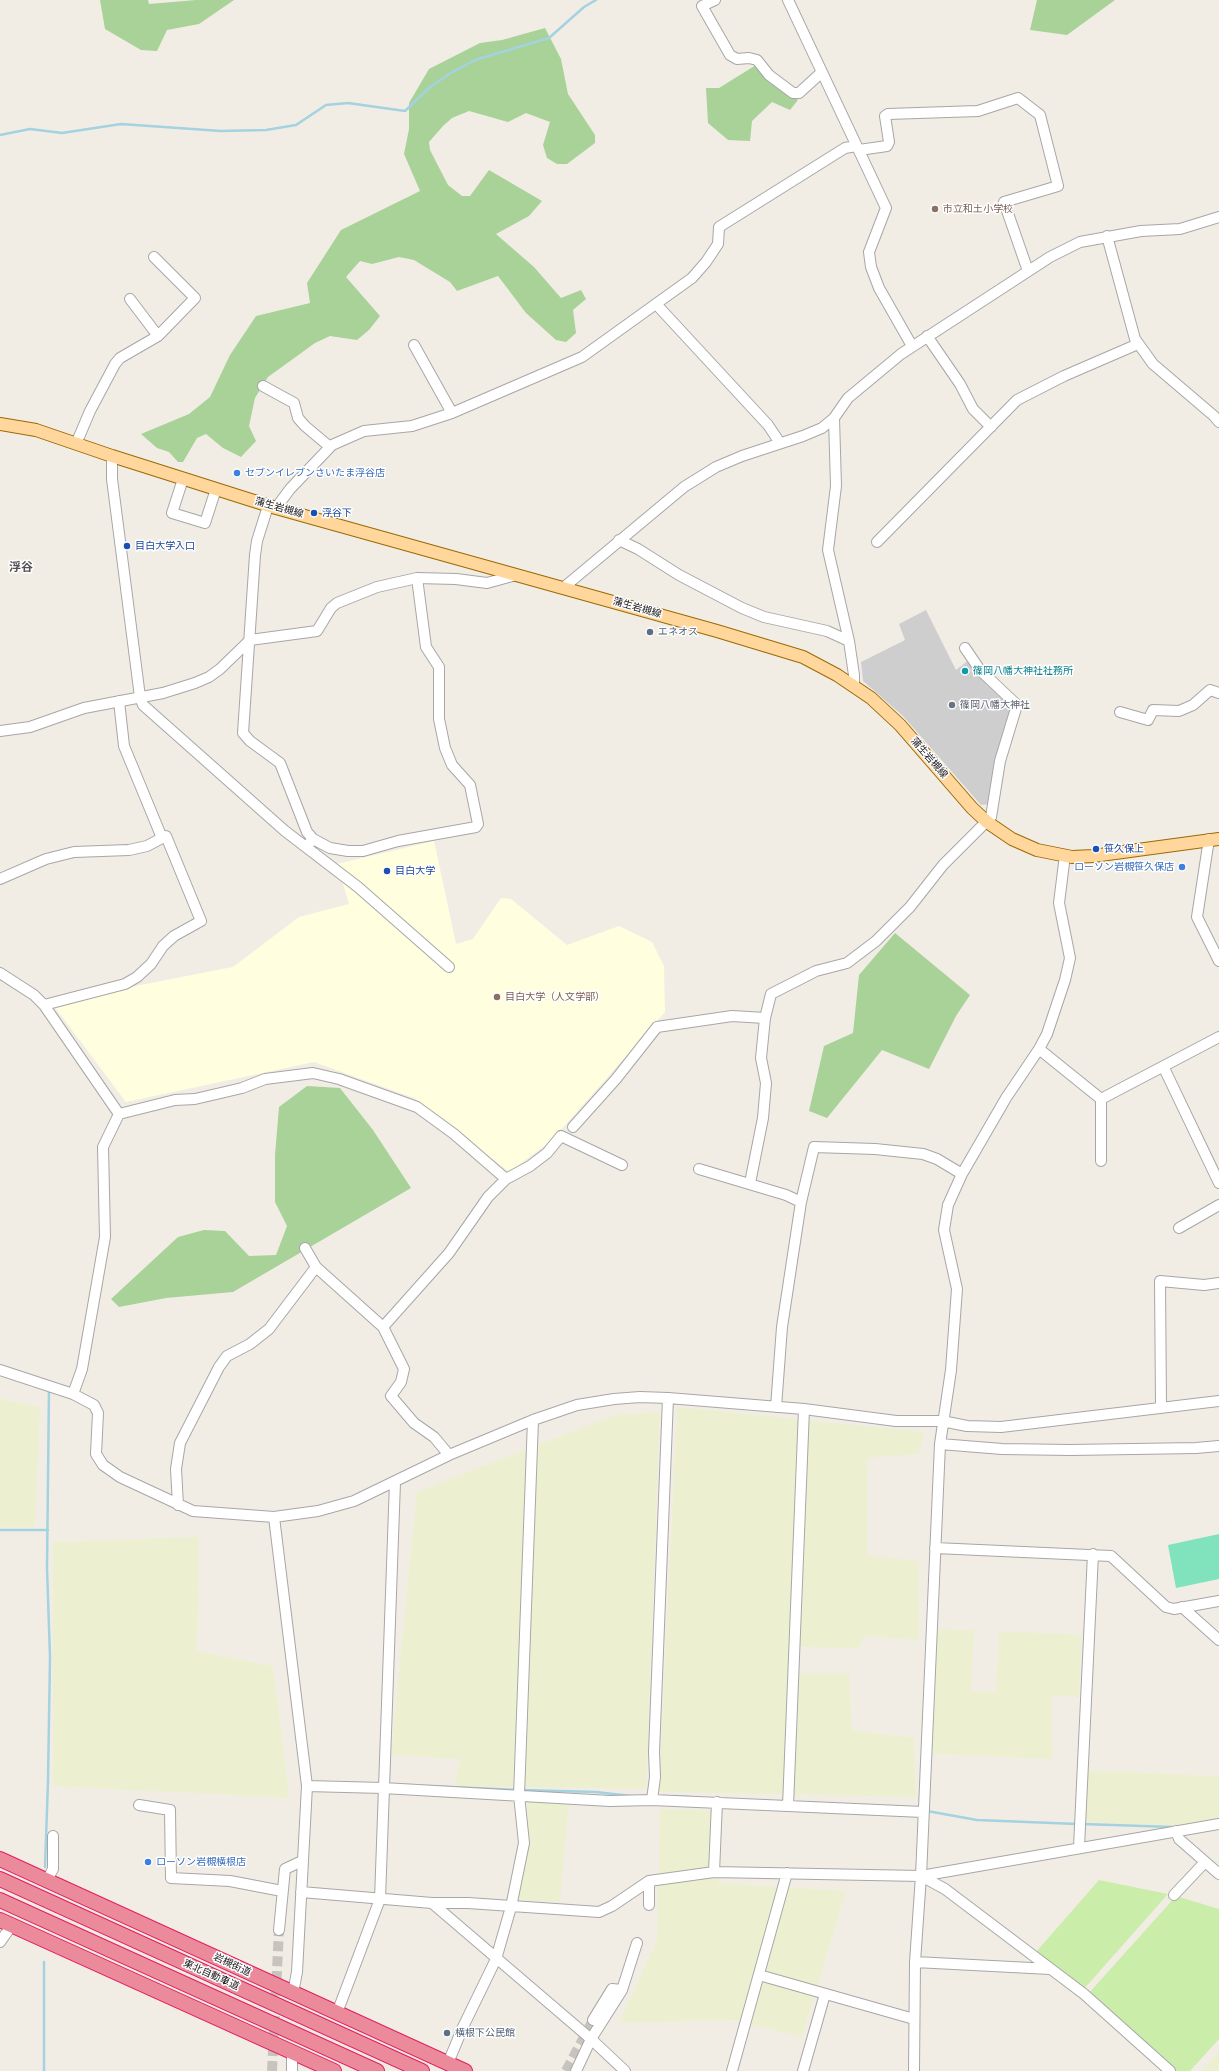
<!DOCTYPE html>
<html>
<head>
<meta charset="utf-8">
<style>
  body { margin:0 }
  canvas { display:block; background:#f1ede5 }
</style>
</head>
<body>
<canvas width="1219" height="2071"></canvas>
<script>
const ctx = document.querySelector('canvas').getContext('2d');
ctx.lineJoin = 'round';
function fillPath(path, color) { ctx.fillStyle = color; ctx.fill(path, 'evenodd'); }
const toPath = rows => new Path2D(rows.map(r => 'M' + r).join(''));
function stroke(path, color, width, dash) { ctx.strokeStyle = color; ctx.lineWidth = width; ctx.lineCap = dash ? 'butt' : 'round'; ctx.setLineDash(dash || []); ctx.stroke(path); }
function drawText(font, color, halo, rows, align = 'center') {
  ctx.font = font + ' "Fira Sans Condensed","Noto Sans JP",sans-serif'; ctx.lineWidth = 3; ctx.setLineDash([]); ctx.textBaseline = 'middle'; ctx.strokeStyle = halo; ctx.fillStyle = color; for (const [text, x, y, turn = 0] of rows) {
    ctx.save(); ctx.translate(x, y); ctx.rotate((+turn || 0) * Math.PI / 180); ctx.textAlign = isNaN(turn) ? turn : align; if (halo) ctx.strokeText(text, 0, 0); ctx.fillText(text, 0, 0); ctx.restore();
  }
}
const education = toPath([
  [434,841,456,944,473,939,501,898,511,899,567,945,619,926,652,942,664,966,665,1012,551,1141,509,1172,414,1098,314,1062,126,1102,54,1006,125,988,233,967,299,917,349,904,337,864]
]);
const religious = toPath([
  [926,610,956,670,970,659,1013,702,990,804,981,805,903,716,863,681,861,662,905,640,899,624]
]);
const farmland = toPath([
  [0,1399,40,1407,35,1527,0,1527],
  [677,1407,924,1432,919,1454,867,1458,867,1555,919,1561,919,1640,865,1636,858,1648,797,1647,797,1673,849,1673,852,1730,914,1738,916,1797,659,1792],
  [660,1412,646,1789,455,1786,460,1759,391,1755,417,1492,615,1415],
  [199,1537,197,1651,273,1666,289,1798,53,1786,53,1542],
  [937,1629,974,1630,971,1691,996,1693,999,1631,1081,1635,1079,1697,1052,1695,1052,1759,931,1754],
  [1086,1770,1219,1776,1219,1821,1178,1827,1085,1822],
  [527,1802,569,1802,560,1902,515,1901,528,1846],
  [660,1809,723,1811,718,1883,846,1891,802,2037,734,2020,619,2023,657,1940],
  [1219,2051,1219,2071,1201,2071]
]);
const grass = toPath([
  [1099,1880,1168,1894,1083,1990,1036,1952],
  [1176,1896,1219,1909,1219,2039,1190,2071,1176,2071,1088,1994]
]);
const forest = toPath([
  [100,0,148,0,149,4,196,0,234,0,199,24,167,30,157,51,141,50,105,29],
  [1037,0,1115,0,1067,35,1030,30],
  [545,28,561,59,568,94,595,135,595,143,567,164,557,164,547,158,543,145,550,122,526,113,508,122,469,111,452,118,443,126,429,142,430,150,448,185,462,196,470,196,489,170,542,201,529,216,496,234,534,267,561,298,581,290,586,299,573,310,576,333,566,342,556,340,526,313,498,276,457,291,450,282,414,260,399,257,372,264,360,261,346,277,380,316,369,330,357,340,330,336,315,343,268,377,255,398,249,426,256,441,241,457,223,448,206,434,197,438,183,462,178,462,169,452,157,448,141,434,189,414,210,397,230,355,256,316,310,303,307,283,341,230,420,191,404,154,409,129,409,103,429,69,480,43,502,40],
  [756,65,798,100,790,110,772,102,752,121,750,141,728,140,708,123,706,88,719,88],
  [895,933,970,995,956,1016,929,1069,882,1050,827,1118,809,1111,824,1046,853,1033,859,975],
  [307,1086,340,1088,373,1130,411,1188,233,1292,166,1298,119,1307,111,1299,178,1237,204,1230,225,1231,249,1256,276,1255,287,1226,275,1202,275,1155,279,1107]
]);
const pitch = toPath([
  [1219,1534,1219,1579,1176,1588,1168,1545]
]);
const stream = toPath([
  [0,135,30,129,62,133,121,124,221,131,266,130,296,125,326,105,348,103,405,111,430,87,449,74,475,60,549,38,584,7,596,0],
  [0,1530,48,1530],
  [428,1786,517,1790],
  [522,1790,596,1792,631,1796],
  [674,1796,691,1797],
  [927,1811,977,1820,1077,1824],
  [1082,1824,1173,1827],
  [45,1867,48,1781,50,1657,47,1568,49,1388],
  [44,1962,44,2071]
]);
const minorTunnel = toPath([
  [272,2071,279,1930],
  [566,2071,593,2020]
]);
const minor = toPath([
  [715,0,702,6,730,55,737,59,749,58,757,60,769,75,793,93,799,93,822,72],
  [788,0,886,208,869,252,871,267,879,288,912,346],
  [859,150,887,146,889,142,885,116,888,114,978,111,1018,98,1040,115,1058,186,1004,202,1028,271],
  [1107,236,1135,339,1153,364,1214,416,1219,422],
  [130,299,158,336],
  [656,304,768,425,780,443],
  [927,336,960,384,973,409,991,427],
  [414,345,452,413],
  [263,386,294,403,298,418,305,426,330,447],
  [834,418,836,486,828,550,849,641,854,675,854,685],
  [76,444,90,411,115,364,120,358,158,336,195,298,154,257],
  [112,456,112,479,140,697,143,705,285,831,358,887,449,967],
  [183,479,172,513,205,523,216,489],
  [268,506,257,541,255,555,243,733,250,741,280,763,307,832,313,839],
  [276,508,290,489,332,445,364,431,412,426,452,413,582,357,692,278,706,262,718,244,719,227,845,148,856,146],
  [619,540,638,549,679,575,742,608,764,617,827,631,849,641],
  [877,542,1017,400,1064,376,1138,344],
  [563,588,684,487,716,467,742,456,803,436,822,428,834,418,848,398,901,354,1050,257,1080,242,1141,231,1180,229,1219,217],
  [1120,712,1148,720,1153,710,1179,711,1193,705,1210,690,1219,693],
  [0,731,30,727,84,708,163,693,195,683,209,677,220,669,250,640,317,631,331,608,337,603,377,587,417,578,456,579,487,583,516,575],
  [1209,839,1197,917,1219,961],
  [306,847,313,839,330,848,348,851,363,851,398,841,476,827,478,824,470,785,452,765,445,748,439,719,439,667,426,647,417,578],
  [0,879,46,859,74,852,129,850,147,846,162,838],
  [0,973,34,995,44,1005,119,1114],
  [44,1005,125,984,137,977,151,964,163,946,174,936,201,921,166,836,162,838,124,746,119,701],
  [1039,1049,1101,1099,1101,1161],
  [1164,1068,1219,1183],
  [1101,1099,1219,1037],
  [119,1114,175,1100,195,1099,242,1088,265,1079,313,1073,339,1079,417,1107,454,1134,506,1179],
  [573,1127,616,1079,657,1027,732,1016,765,1018],
  [699,1169,786,1195,801,1202],
  [750,1183,763,1118,766,1083,761,1058,765,1018,771,994,816,971,847,963,876,941,910,907,943,865,991,817,1000,761,1017,705,980,670,965,648],
  [1179,1228,1219,1205],
  [305,1248,316,1267,383,1327,404,1369,401,1382,391,1396,414,1423,434,1437,449,1455],
  [383,1327,449,1253,488,1197,506,1179,530,1166,547,1153,561,1136,622,1165],
  [0,1370,73,1394,94,1405,98,1413,96,1454,103,1465,120,1477,193,1511,274,1517,318,1511,354,1501,449,1455,533,1420,577,1405,614,1399,640,1397,668,1398,804,1409,896,1421,942,1421,967,1426,1001,1427,1219,1401],
  [73,1394,82,1369,105,1237,103,1147,119,1114],
  [776,1407,782,1327,801,1202,814,1147,875,1149,923,1154,937,1159,962,1174],
  [1161,1407,1160,1281,1204,1285,1219,1283],
  [940,1444,1002,1449,1070,1450,1196,1448,1219,1446],
  [178,1505,176,1469,180,1443,219,1367,227,1356,250,1344,269,1329,316,1267],
  [274,1517,307,1786,297,1972,293,1993],
  [935,1548,1111,1556,1166,1607,1174,1609,1219,1601],
  [1182,1607,1219,1640],
  [307,1786,383,1788,610,1801,652,1800,923,1812],
  [652,1800,655,1777,654,1752,668,1398],
  [139,1805,170,1810,171,1878,230,1881,282,1891],
  [788,1806,804,1409],
  [1176,1831,1179,1839,1219,1874],
  [1079,1847,1093,1554],
  [714,1872,717,1802],
  [921,1876,945,1889,1084,1994,1170,2071],
  [47,1880,53,1869,53,1836],
  [649,1881,649,1905],
  [301,1892,432,1903,468,1903,599,1912,612,1906,649,1881,714,1872,921,1876,1219,1824],
  [1174,1895,1205,1862],
  [432,1903,591,2039,625,2071],
  [279,1930,285,1869,302,1861],
  [0,1942,12,1925],
  [915,1962,1050,1969],
  [759,1975,914,2019],
  [337,2013,380,1899,395,1482],
  [593,2020,612,1989,622,1990],
  [448,2063,463,2027,496,1959,511,1907,524,1843,519,1795,533,1420],
  [292,2071,292,2052],
  [576,2071,591,2039,622,1990,637,1943],
  [732,2071,787,1873],
  [803,2071,825,1994],
  [914,2071,915,1962,921,1876,940,1444,951,1370,957,1289,944,1230,948,1205,962,1174,1006,1098,1039,1049,1047,1034,1065,980,1070,958,1059,903,1065,855]
]);
const major = toPath([
  [0,424,36,430,112,456,276,508,717,631,803,657,837,675,871,698,900,725,972,808,987,822,1012,839,1037,850,1072,857,1093,856,1219,839]
]);
const highway = toPath([
  [0,1859,465,2071],
  [0,1879,422,2071],
  [0,1900,377,2071],
  [0,1920,334,2071]
]);
const markers = [
  [935,209,4,"#8d6e63"],
  [237,473,4,"#3f7fe0"],
  [314,513,4,"#1a4fb4"],
  [127,546,4,"#1a4fb4"],
  [650,632,4,"#5c6f8a"],
  [965,671,4,"#0f9aa8"],
  [952,705,4,"#6b7280"],
  [1096,849,4,"#1a4fb4"],
  [1182,867,4,"#3f7fe0"],
  [387,871,4,"#1a4fb4"],
  [497,997,4,"#8d6e63"],
  [148,1862,4,"#3f7fe0"],
  [447,2033,4,"#5c6f8a"]
];
const educationNames = [
  ["市立和土小学校",943,209],
  ["目白大学（人文学部）",505,997]
];
const shopNames = [
  ["セブンイレブンさいたま浮谷店",245,473],
  ["ローソン岩槻笹久保店",1174,867,"right"],
  ["ローソン岩槻横根店",156,1862]
];
const streetNames = [
  ["蒲生岩槻線",279,508,16],
  ["蒲生岩槻線",637,608,16],
  ["蒲生岩槻線",929,758,49],
  ["岩槻街道",232,1965,25],
  ["東北自動車道",211,1975,24]
];
const transitNames = [
  ["浮谷下",322,513],
  ["目白大学入口",135,546],
  ["笹久保上",1104,849],
  ["目白大学",395,871]
];
const serviceNames = [
  ["エネオス",658,632],
  ["横根下公民館",455,2033]
];
const cultureNames = [
  ["篠岡八幡大神社社務所",973,671]
];
const worshipNames = [
  ["篠岡八幡大神社",960,705]
];
const quarterNames = [
  ["浮谷",21,568]
];
fillPath(education, '#ffffe0');
fillPath(religious, '#cecece');
fillPath(farmland, '#edf0d0');
fillPath(grass, '#caeda9');
fillPath(forest, '#a8d298');
fillPath(pitch, '#80e3be');
stroke(stream, '#a4d2e0', 2.5);
stroke(minorTunnel, '#c7c4be', 10, [10, 5]);
stroke(minor, '#a7a7a7', 12);
stroke(major, '#9b6a00', 14);
stroke(highway, '#e31e5f', 16);
stroke(minor, '#fff', 10);
stroke(major, '#ffd69c', 12);
stroke(highway, '#eb8a9b', 14);
for (const [x, y, r, color] of markers) { const dot = new Path2D(); dot.arc(x, y, r, 0, 2 * Math.PI); ctx.fillStyle = color; ctx.fill(dot); stroke(dot, '#fff', 1.5); }
drawText('10px', '#785e54', '#fff', educationNames, 'left');
drawText('10px', '#366cbe', '#fff', shopNames, 'left');
drawText('10px', '#202020', '#fff', streetNames);
drawText('10px', '#164399', '#fff', transitNames, 'left');
drawText('10px', '#4e5e75', '#fff', serviceNames, 'left');
drawText('10px', '#0d838f', '#fff', cultureNames, 'left');
drawText('10px', '#5b616d', '#fff', worshipNames, 'left');
drawText('bold 12px', '#535353', '#fff', quarterNames);
</script>
</body>
</html>
